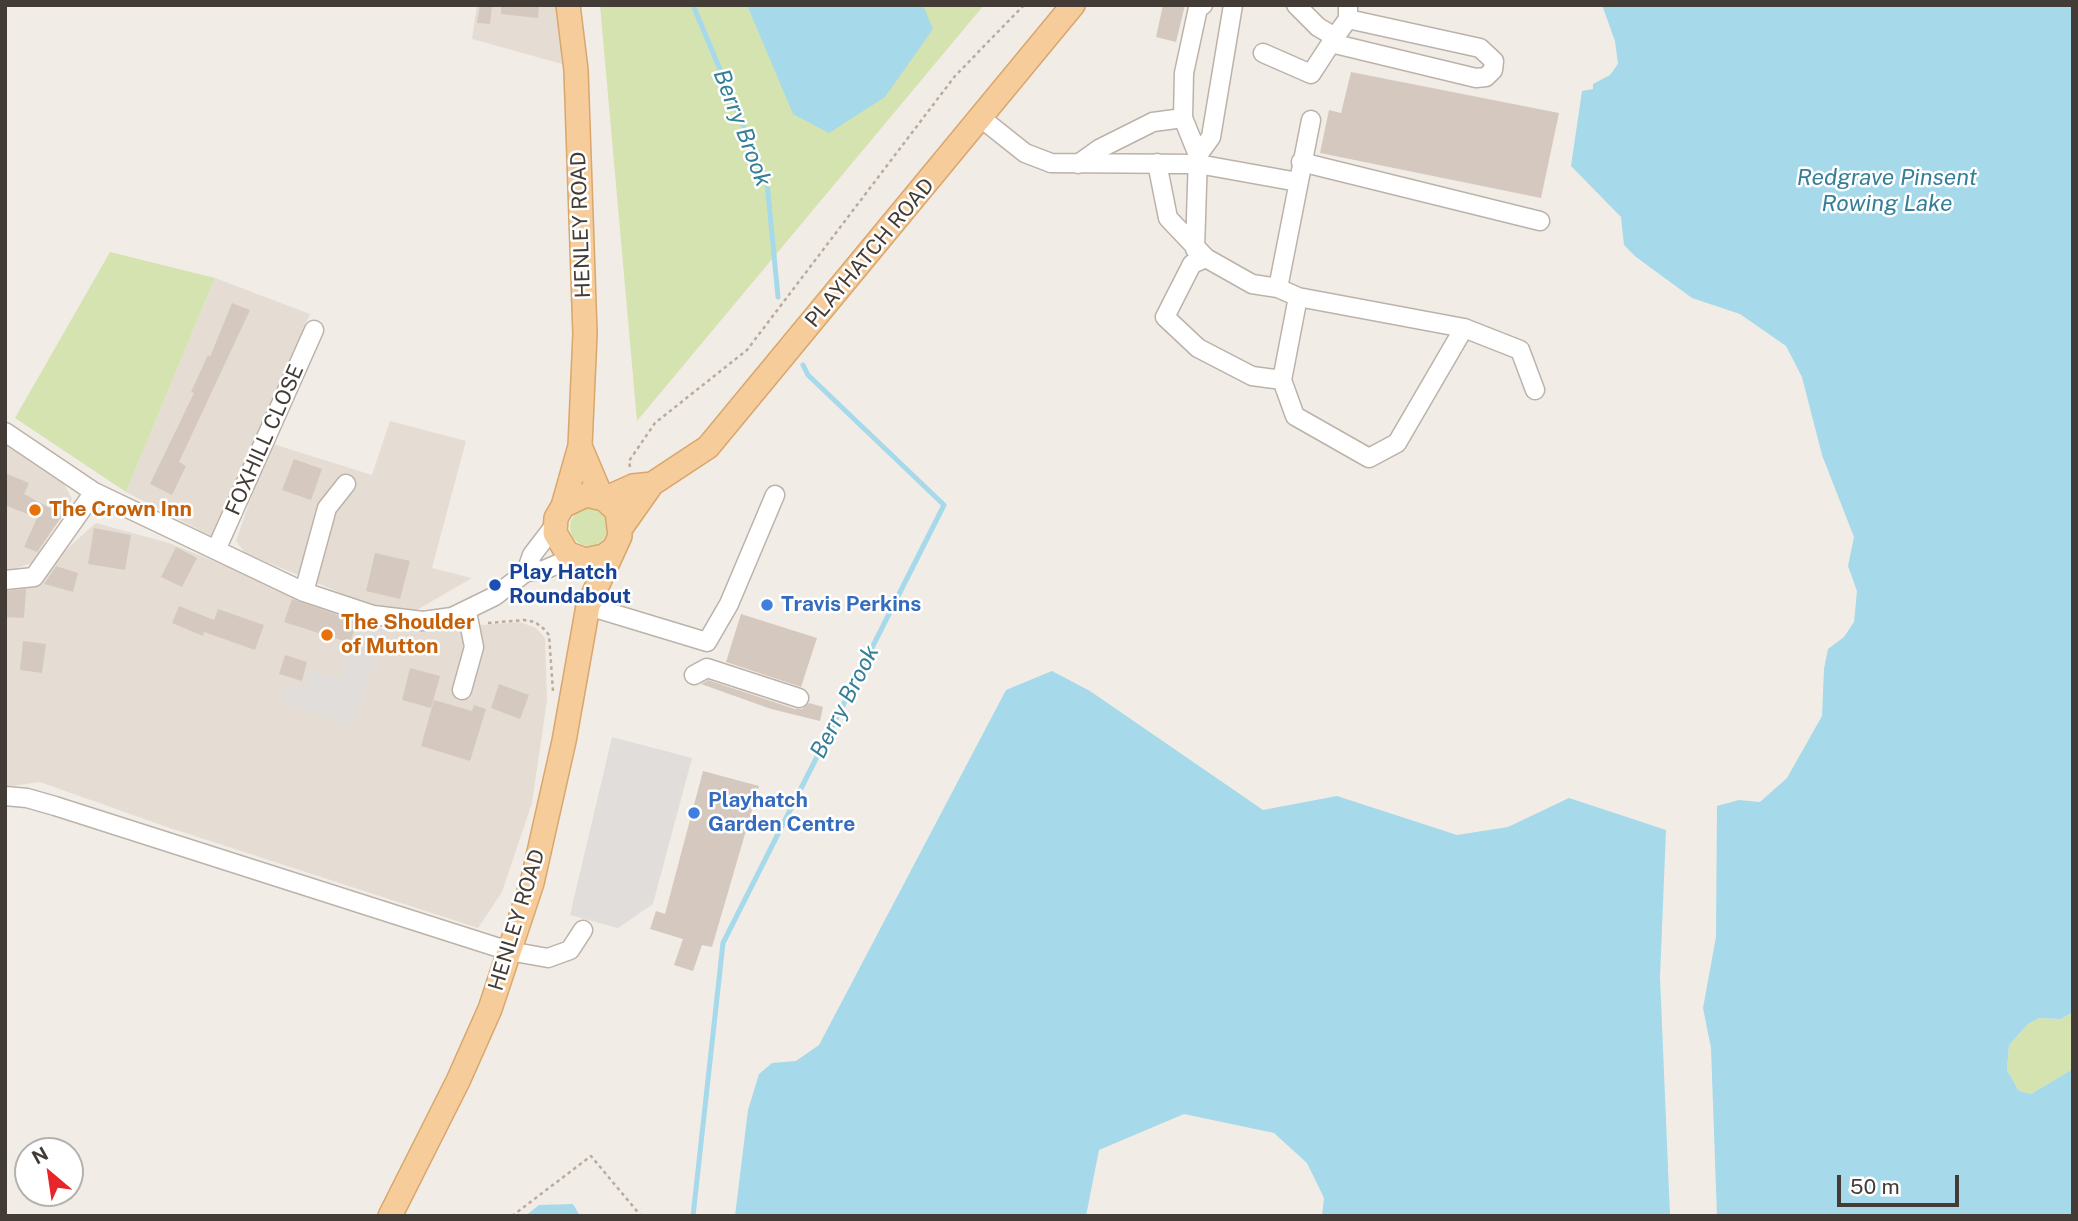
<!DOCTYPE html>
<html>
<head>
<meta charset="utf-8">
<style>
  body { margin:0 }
  #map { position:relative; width:2078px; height:1221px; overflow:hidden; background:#f1ece6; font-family:"Public Sans",sans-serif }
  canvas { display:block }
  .frame { position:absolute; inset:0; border:7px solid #433c36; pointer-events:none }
  .north { position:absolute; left:14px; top:1137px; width:70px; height:70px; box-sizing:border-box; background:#fff; border:2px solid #b4b1af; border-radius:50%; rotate:331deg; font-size:19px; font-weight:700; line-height:28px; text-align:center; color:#433c36 }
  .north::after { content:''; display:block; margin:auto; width:24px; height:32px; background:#e8262a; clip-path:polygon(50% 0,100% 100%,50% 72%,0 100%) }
  .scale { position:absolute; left:1837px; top:1175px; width:122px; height:32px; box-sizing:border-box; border:4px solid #433c36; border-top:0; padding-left:9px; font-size:21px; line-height:24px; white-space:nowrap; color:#433c36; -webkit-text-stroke:5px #fff; paint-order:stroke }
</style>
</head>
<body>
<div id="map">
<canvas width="2078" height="1221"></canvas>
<div class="frame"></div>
<div class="north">N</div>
<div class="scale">50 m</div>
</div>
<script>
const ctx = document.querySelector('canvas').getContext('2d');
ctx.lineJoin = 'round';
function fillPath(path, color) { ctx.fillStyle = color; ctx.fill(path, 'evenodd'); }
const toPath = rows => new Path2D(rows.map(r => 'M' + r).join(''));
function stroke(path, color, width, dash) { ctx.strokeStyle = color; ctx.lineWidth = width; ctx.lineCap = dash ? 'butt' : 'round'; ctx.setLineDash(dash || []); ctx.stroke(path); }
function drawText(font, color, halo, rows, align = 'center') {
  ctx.font = font + ' "Public Sans",sans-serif'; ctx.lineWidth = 5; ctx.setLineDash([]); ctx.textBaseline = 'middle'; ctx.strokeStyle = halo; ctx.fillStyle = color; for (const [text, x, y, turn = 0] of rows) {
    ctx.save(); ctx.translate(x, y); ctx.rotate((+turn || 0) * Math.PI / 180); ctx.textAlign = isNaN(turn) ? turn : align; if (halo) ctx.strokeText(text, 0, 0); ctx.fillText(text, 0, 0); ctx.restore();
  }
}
const residential = toPath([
  [477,5,558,5,562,64,472,39],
  [215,278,310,314,213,537,126,492],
  [390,421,466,441,432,568,472,578,415,611,377,608,245,553,236,541,270,443,372,475],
  [5,443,58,472,72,499,32,563,5,572],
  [96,523,169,543,390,632,520,622,536,628,545,638,547,700,532,803,502,892,478,928,161,825,40,782,5,787,5,584,29,582]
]);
const green = toPath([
  [600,5,984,5,637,421],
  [110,252,215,278,126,492,15,418],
  '570 527a19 19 0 1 1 38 0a19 19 0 1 1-38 0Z',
  [2073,1012,2073,1069,2031,1094,2019,1091,2007,1070,2009,1045,2028,1024,2039,1018,2061,1019]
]);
const parking = toPath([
  [359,621,386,631,352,726,279,700,285,684,302,690,310,669,339,679],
  [612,737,692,758,653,904,618,928,570,915]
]);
const water = toPath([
  [747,5,923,5,933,29,885,97,829,133,793,114],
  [1602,5,2073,5,2073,1012,2061,1019,2039,1018,2028,1024,2009,1045,2007,1070,2019,1091,2031,1094,2073,1069,2073,1216,1717,1216,1711,1048,1703,1008,1716,937,1717,806,1739,800,1760,802,1787,778,1822,716,1824,669,1828,649,1844,637,1854,622,1857,591,1848,566,1854,537,1822,455,1802,377,1786,346,1740,314,1692,298,1636,257,1624,245,1621,217,1571,166,1582,91,1593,89,1593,84,1610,75,1618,64,1615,41],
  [1052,671,1090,691,1263,810,1337,796,1457,835,1508,827,1569,798,1666,830,1660,977,1670,1216,1322,1216,1324,1198,1307,1163,1274,1133,1184,1114,1099,1150,1086,1216,735,1216,748,1110,759,1074,772,1063,796,1061,819,1045,1006,690],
  [573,1204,580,1216,525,1216,539,1205]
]);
const stream = toPath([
  [693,5,767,182,778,297],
  [693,1216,723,943,944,505,808,375,803,365]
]);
const building = toPath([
  [480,5,492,5,490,24,477,23],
  [501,5,539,5,538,18,501,14],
  [1163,5,1185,5,1176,42,1156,37],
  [1351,72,1559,113,1541,198,1320,153,1329,110,1341,113],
  [232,303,250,310,179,462,186,466,172,495,150,484,194,393,191,392,208,355,210,357],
  [294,459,322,469,311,500,282,490],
  [5,473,29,483,24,494,63,515,37,552,24,547,37,518,5,505],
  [94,528,131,535,125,570,88,564],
  [176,547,197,558,182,587,161,577],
  [375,553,410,561,400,599,366,591],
  [56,566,78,573,73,592,44,584],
  [26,589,24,618,5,617,5,591],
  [292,599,357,622,350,643,284,622],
  [179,606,214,620,218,609,264,625,255,650,204,632,203,636,172,623],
  [741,614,817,638,801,687,726,662],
  [23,641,46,644,42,673,20,670],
  [285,655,307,662,302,681,279,674],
  [410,668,440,676,431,708,402,700],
  [708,680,795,709,802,709,809,703,823,707,820,721,771,709,701,684],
  [499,684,529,695,520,719,491,708],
  [434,700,472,711,474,705,486,709,470,761,421,746],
  [703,771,759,786,712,947,702,945,693,971,674,965,683,939,650,929,656,911,665,914]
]);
const path = toPath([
  [630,467,629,461,655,423,747,350,955,76,1024,5],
  [488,623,524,620,535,622,544,629,549,635,553,691],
  [512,1216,591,1156,641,1216]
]);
const minor = toPath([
  [1296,5,1318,27,1335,37,1348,19,1348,5],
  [1331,43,1476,78,1486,77,1493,70,1494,61,1480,48,1348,19],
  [1263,53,1311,74,1335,37],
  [981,118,1025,153,1051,163,1198,164,1298,182],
  [1183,118,1198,155,1195,249],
  [1198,155,1211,137,1233,5],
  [1301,162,1540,221],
  [1157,163,1168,218,1206,258,1252,284,1278,288,1298,297,1464,328,1520,350,1535,390],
  [1078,164,1099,149,1153,122,1183,118,1184,73,1198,8,1203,5],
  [1206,258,1192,264,1165,317,1198,348,1252,376,1282,380,1295,416,1369,458,1397,443,1464,328],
  [1278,288,1311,120],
  [1282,380,1298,297],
  [5,432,94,492,304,592,373,615,423,621,452,617,495,596,526,572,544,570,574,557],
  [216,550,314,330],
  [526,572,532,555,555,525],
  [5,580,34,577,94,492],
  [304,592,327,508,346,484],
  [588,606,707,642,729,604,775,495],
  [694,675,707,668,799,698],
  [462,690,474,647,467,612],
  [5,796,27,798,55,806,509,951,548,958,570,950,583,930]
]);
const major = toPath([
  [580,446,602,498],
  [604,499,633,486,652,484,708,447,1073,5],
  [563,506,580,446,585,334,576,70,568,5],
  [621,528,652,484],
  [390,1216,458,1081,490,1009,532,883,564,741,588,606,620,536,617,511,604,499,586,495,563,506,556,518,555,533,567,553,585,560,604,556,612,550]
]);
const markers = [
  [35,510,7,"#e8710a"],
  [495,585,7,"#1a4fb4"],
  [767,605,7,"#3f7fe0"],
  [327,635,7,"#e8710a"],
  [694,813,7,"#3f7fe0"]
];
const streetNames = [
  ["HENLEY ROAD",581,225,-92],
  ["PLAYHATCH ROAD",870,253,-50],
  ["FOXHILL CLOSE",265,440,-66],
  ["HENLEY ROAD",517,920,-73]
];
const foodNames = [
  ["The Crown Inn",49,510],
  ["The Shoulder",341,623],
  ["of Mutton",341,647]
];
const transitNames = [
  ["Play Hatch",509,573],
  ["Roundabout",509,597]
];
const shopNames = [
  ["Travis Perkins",781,605],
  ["Playhatch",708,801],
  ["Garden Centre",708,825]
];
const waterNames = [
  ["Berry Brook",742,128,69],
  ["Redgrave Pinsent",1887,178],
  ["Rowing Lake",1887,204],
  ["Berry Brook",845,702,-63]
];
fillPath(residential, '#e5ddd4');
fillPath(green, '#d5e3b1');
fillPath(parking, '#e0ddda');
fillPath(water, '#a6d9ea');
stroke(stream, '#a6d9ea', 5);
fillPath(building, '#d5c9bf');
stroke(minor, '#bcb2a9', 21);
stroke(major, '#d9a66c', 26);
stroke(path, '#bcab9c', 2.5, [3.5, 3.5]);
stroke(minor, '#fff', 18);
stroke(major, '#f6cc9a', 23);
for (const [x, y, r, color] of markers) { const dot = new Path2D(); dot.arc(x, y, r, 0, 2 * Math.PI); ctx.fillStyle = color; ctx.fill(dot); stroke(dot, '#fff', 2.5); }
drawText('21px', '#433c36', '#fff', streetNames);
drawText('bold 21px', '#c56008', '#fff', foodNames, 'left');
drawText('bold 21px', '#164399', '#fff', transitNames, 'left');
drawText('bold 21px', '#366cbe', '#fff', shopNames, 'left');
drawText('italic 23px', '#347e97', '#fff', waterNames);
</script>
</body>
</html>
